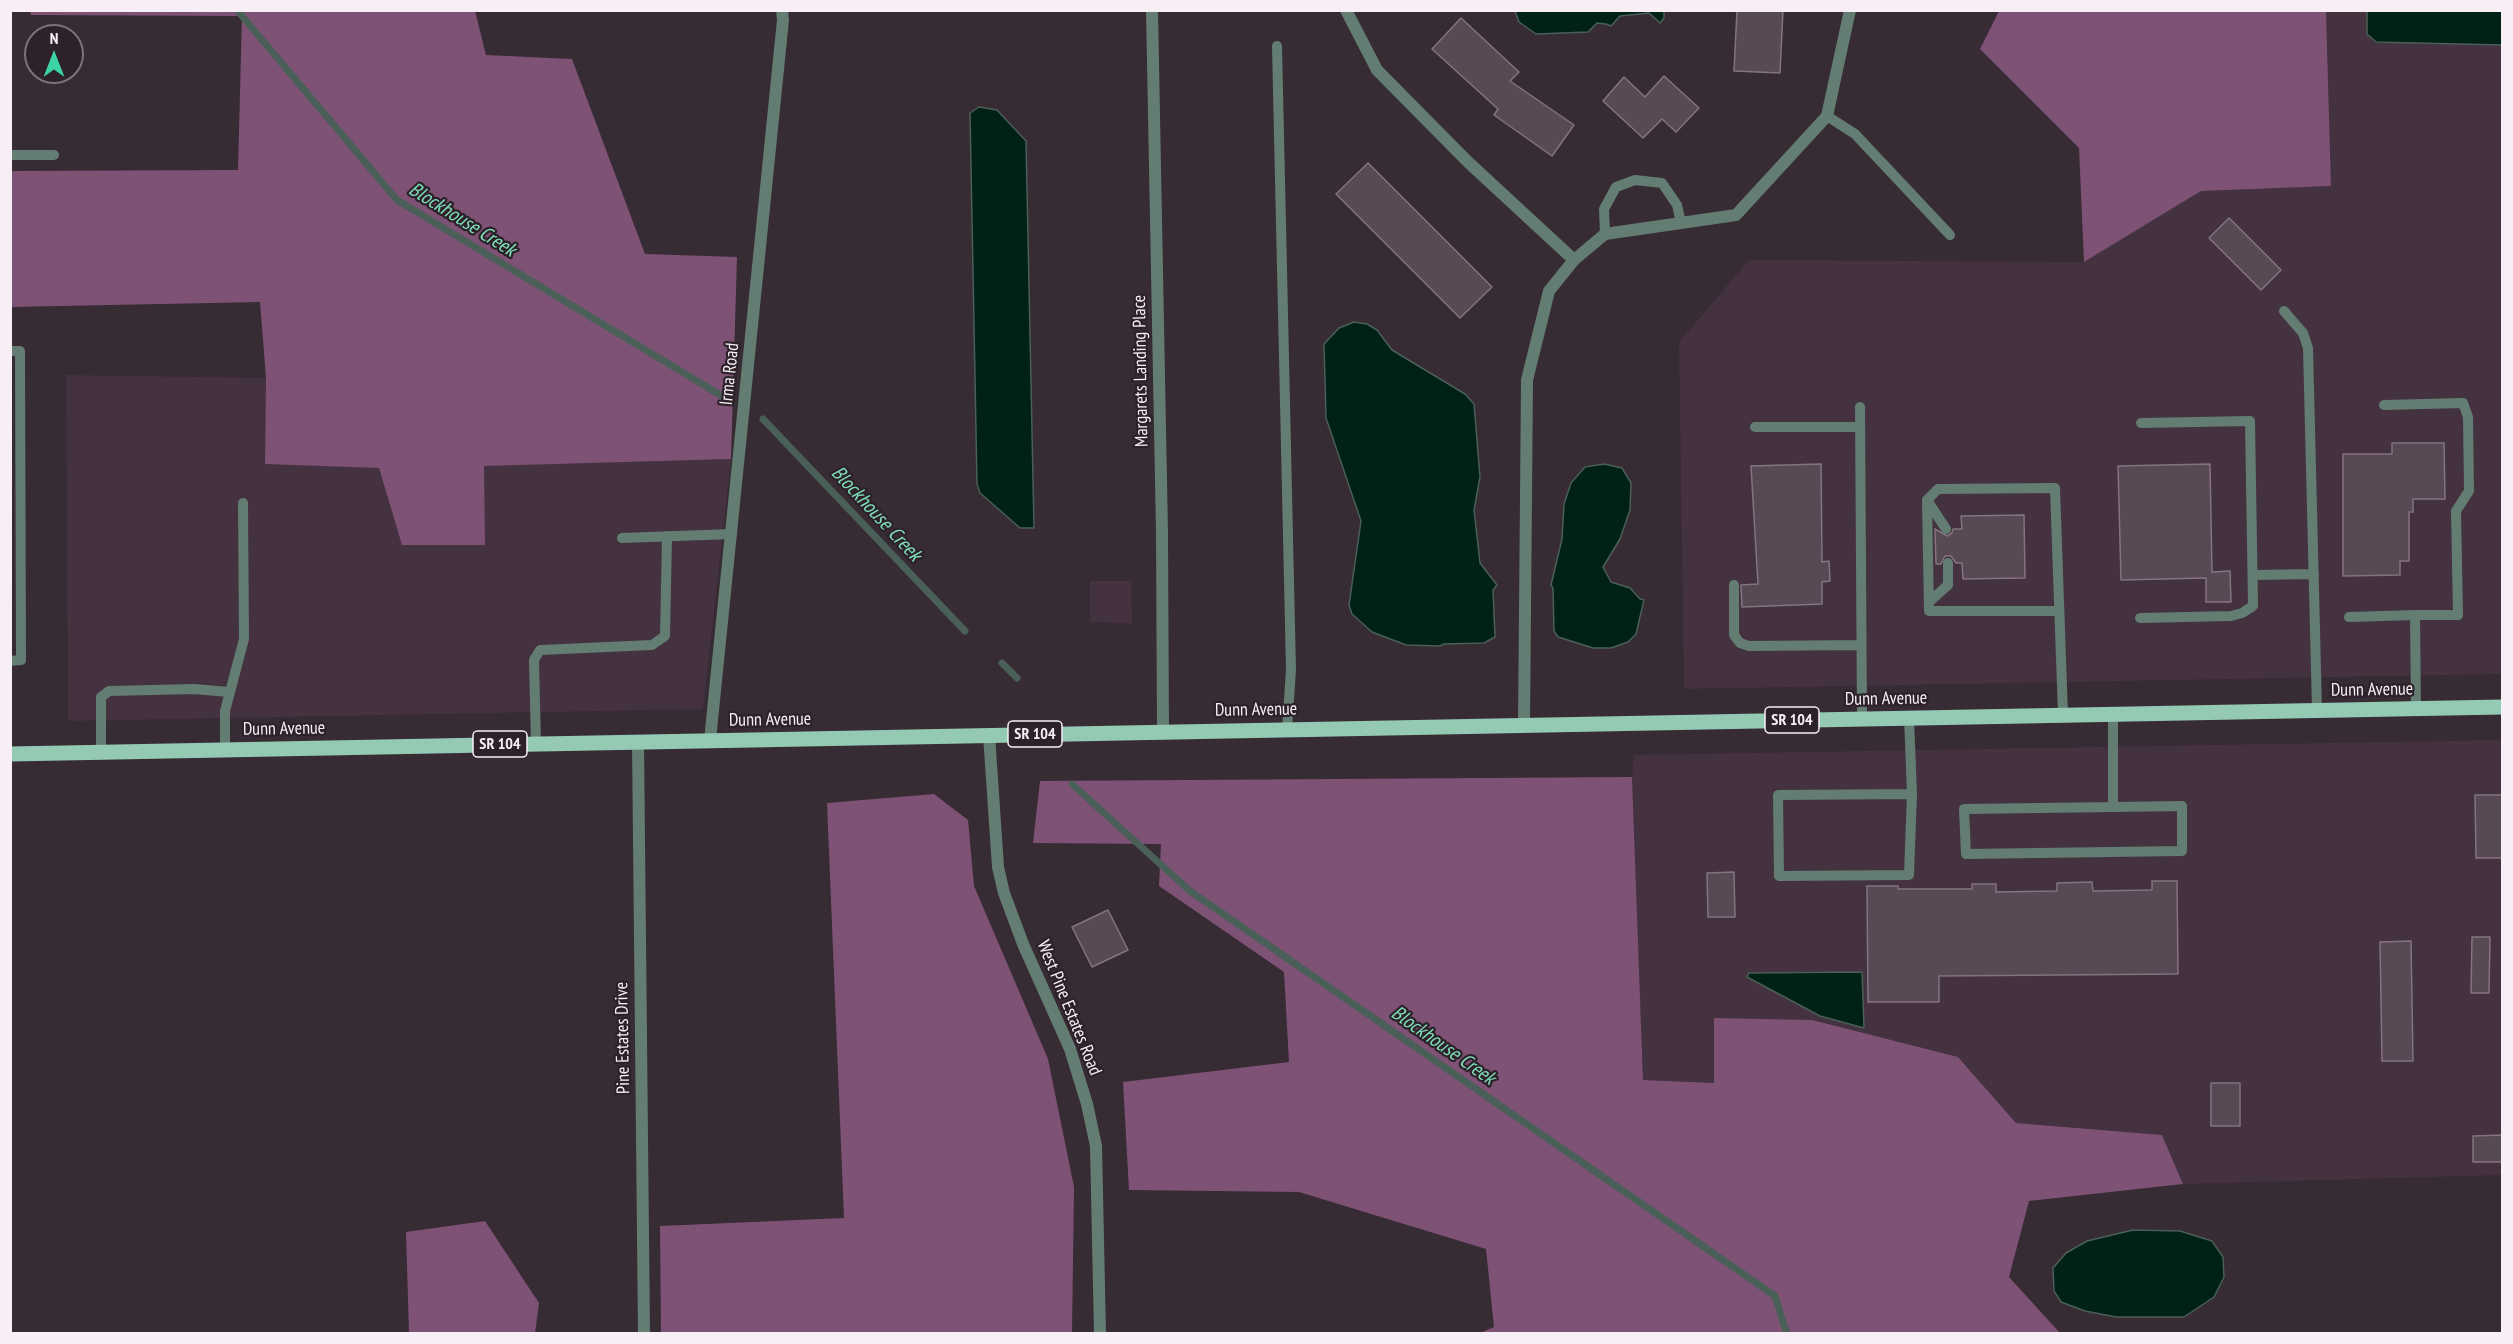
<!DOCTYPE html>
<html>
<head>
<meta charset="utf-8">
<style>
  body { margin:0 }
  #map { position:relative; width:2513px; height:1344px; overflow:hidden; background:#372b34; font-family:"PT Sans Narrow",sans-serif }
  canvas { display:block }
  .frame { position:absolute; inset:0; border:12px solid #f8eff6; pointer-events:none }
  .north { position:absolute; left:24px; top:24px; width:60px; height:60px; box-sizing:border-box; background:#2d212a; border:2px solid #7e737c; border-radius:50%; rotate:0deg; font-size:16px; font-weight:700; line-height:24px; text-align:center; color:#f8eff6 }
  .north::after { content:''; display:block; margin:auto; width:21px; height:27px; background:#3cd4a4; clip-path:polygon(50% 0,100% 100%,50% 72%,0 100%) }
</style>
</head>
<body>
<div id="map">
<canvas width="2513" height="1344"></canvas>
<div class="frame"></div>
<div class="north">N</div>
</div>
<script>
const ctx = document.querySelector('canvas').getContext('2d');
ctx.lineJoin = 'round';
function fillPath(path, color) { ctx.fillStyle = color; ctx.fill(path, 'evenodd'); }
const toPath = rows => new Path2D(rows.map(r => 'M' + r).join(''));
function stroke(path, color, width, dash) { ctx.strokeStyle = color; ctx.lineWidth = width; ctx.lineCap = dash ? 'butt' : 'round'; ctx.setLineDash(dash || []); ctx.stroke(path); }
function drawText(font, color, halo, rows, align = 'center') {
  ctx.font = font + ' "PT Sans Narrow",sans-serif'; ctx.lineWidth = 4.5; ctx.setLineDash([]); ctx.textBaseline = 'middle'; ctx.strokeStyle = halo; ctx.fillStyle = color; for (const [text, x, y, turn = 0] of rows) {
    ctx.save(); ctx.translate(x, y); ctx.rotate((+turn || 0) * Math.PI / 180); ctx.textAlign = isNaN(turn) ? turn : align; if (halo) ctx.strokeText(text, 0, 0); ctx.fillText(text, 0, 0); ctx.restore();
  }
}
const built = toPath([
  [2326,11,2502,11,2502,674,1684,689,1679,342,1749,260,2084,262,2201,191,2331,186],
  [66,375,266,378,265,463,379,468,731,459,703,709,68,721],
  [1090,581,1131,581,1132,623,1090,622],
  [2502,740,2502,1175,2183,1184,2162,1135,2016,1123,1958,1057,1714,1083,1643,1080,1632,777,1634,755]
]);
const forest = toPath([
  [30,11,475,11,486,55,572,59,645,254,737,257,731,459,484,466,485,545,402,545,379,468,265,464,266,378,260,302,11,307,11,171,238,170,242,16,31,15],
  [1999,11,2326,11,2331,186,2201,191,2084,262,2079,148,1980,49],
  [1632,777,1643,1080,1714,1083,1714,1018,1812,1020,1958,1057,2016,1123,2162,1135,2183,1184,2029,1201,2009,1277,2060,1333,1480,1333,1494,1327,1486,1249,1299,1192,1129,1190,1123,1082,1289,1062,1284,972,1159,886,1161,844,1033,843,1040,781],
  [934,794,968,820,974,886,1048,1059,1074,1187,1072,1333,661,1333,660,1226,844,1218,827,803],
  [485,1221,539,1303,535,1333,409,1333,406,1232]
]);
const water = toPath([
  [1515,11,1664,11,1664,18,1660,23,1649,13,1620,16,1611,26,1606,24,1597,23,1588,32,1536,34,1519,22,1515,11],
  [2367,11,2502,11,2502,45,2376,42,2367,34,2367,11],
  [979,107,997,110,1026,141,1034,528,1020,528,980,493,977,484,970,113,979,107],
  [1354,322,1367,324,1377,330,1392,350,1465,394,1474,404,1480,477,1474,510,1480,563,1497,585,1493,590,1495,637,1484,643,1444,644,1440,646,1406,645,1372,632,1352,614,1349,605,1361,521,1326,418,1324,344,1339,328,1354,322],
  [1604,464,1622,468,1631,483,1630,510,1620,539,1603,567,1611,582,1630,588,1640,599,1644,600,1636,634,1628,642,1611,648,1593,648,1558,637,1554,631,1553,588,1551,585,1562,539,1564,504,1571,483,1585,467,1604,464],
  [1862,972,1864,1028,1820,1016,1747,977,1749,973,1862,972],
  [2133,1230,2180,1231,2212,1241,2223,1257,2224,1277,2214,1297,2184,1317,2116,1317,2085,1311,2061,1302,2054,1291,2053,1268,2066,1253,2087,1241,2133,1230]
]);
const stream = toPath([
  [237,10,397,200,722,396],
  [763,419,965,631],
  [1002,663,1017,678],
  [1072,784,1190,891,1775,1296,1787,1334]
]);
const building = toPath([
  [1737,10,1783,10,1780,73,1734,71,1737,10],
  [1461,18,1519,72,1510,81,1574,125,1552,156,1494,115,1498,109,1432,49,1461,18],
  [1664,76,1699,108,1676,132,1662,119,1643,138,1603,101,1624,77,1645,97,1664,76],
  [1368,163,1492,287,1460,318,1336,194,1368,163],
  [2229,218,2281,270,2261,290,2209,238,2229,218],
  [2392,443,2444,443,2445,499,2413,499,2413,512,2409,512,2409,561,2400,561,2400,575,2343,576,2343,454,2392,454,2392,443],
  [1821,464,1822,562,1829,561,1830,581,1822,582,1822,604,1742,607,1741,585,1758,584,1751,466,1821,464],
  [2210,464,2212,572,2230,571,2231,602,2206,602,2206,578,2121,580,2118,466,2210,464],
  [2024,515,2025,578,1963,579,1962,563,1956,563,1951,556,1945,556,1941,564,1936,564,1935,529,1947,536,1952,533,1953,529,1962,529,1961,516,2024,515],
  [2475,795,2502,795,2502,858,2476,858,2475,795],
  [1734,872,1735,917,1708,917,1707,873,1734,872],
  [2152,881,2177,881,2178,974,1939,976,1939,1002,1868,1002,1867,886,1898,886,1898,889,1972,889,1972,884,1996,884,1996,892,2057,891,2057,883,2092,882,2093,891,2152,890,2152,881],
  [1108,910,1128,950,1092,967,1072,927,1108,910],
  [2472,937,2490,937,2489,993,2471,993,2472,937],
  [2411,941,2413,1061,2382,1061,2380,942,2411,941],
  [2211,1083,2240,1083,2240,1126,2211,1126,2211,1083],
  [2502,1135,2502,1162,2473,1162,2473,1136,2502,1135]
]);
const service = toPath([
  [1277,46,1291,670,1287,729],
  [1827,116,1855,134,1950,235],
  [10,155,54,155],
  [1605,234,1604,209,1616,187,1635,180,1662,183,1677,205,1681,223],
  [2284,311,2303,333,2308,348,2317,710],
  [10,351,20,351,21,660,10,661],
  [2384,405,2463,403,2468,417,2469,491,2456,511,2458,615,2415,615,2416,709],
  [1860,407,1862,719],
  [1755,427,1860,427],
  [1927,500,1946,529],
  [622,538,732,534],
  [2253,575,2314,574],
  [1734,585,1734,635,1740,643,1749,646,1861,645],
  [1929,602,1948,585,1948,563],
  [2059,611,1929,611,1927,500,1938,489,2055,488,2063,715],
  [2349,617,2415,615],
  [2140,618,2231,616,2242,613,2253,606,2250,421,2141,423],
  [2113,714,2113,807,2182,806,2182,851,1966,854,1964,809,2113,807],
  [1909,718,1912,794,1909,875,1779,876,1778,795,1912,794],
  [536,744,534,660,540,650,652,645,665,636,667,536],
  [225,750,225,711,244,639,243,503],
  [101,752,101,697,109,691,194,689,229,692]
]);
const minor = toPath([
  [1152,10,1162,533,1163,731],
  [1346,10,1377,70,1468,162,1574,260],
  [1524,725,1527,380,1549,291,1574,260,1605,234,1736,215,1827,116,1850,10],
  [989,735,998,867,1004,893,1023,944,1070,1049,1087,1104,1096,1146,1100,1334],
  [710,740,783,20,782,10],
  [638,741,644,1334]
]);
const primary = toPath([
  [10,754,2502,707]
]);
const shields = [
  [1792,720,54],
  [1035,734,54],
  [500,744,54]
];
const shieldNames = [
  ["SR 104",1792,720],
  ["SR 104",1035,734],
  ["SR 104",500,744]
];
const streetNames = [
  ["Margarets Landing Place",1141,371,-91],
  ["Irma Road",730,374,-84],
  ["Dunn Avenue",2372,690,-1],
  ["Dunn Avenue",1886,699,-1],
  ["Dunn Avenue",1256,710,-1],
  ["Dunn Avenue",770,720,-1],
  ["Dunn Avenue",284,729,-1],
  ["West Pine Estates Road",1069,1008,68],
  ["Pine Estates Drive",623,1038,-91]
];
const waterNames = [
  ["Blockhouse Creek",462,220,32],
  ["Blockhouse Creek",876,514,47],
  ["Blockhouse Creek",1443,1046,35]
];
fillPath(built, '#443240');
fillPath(forest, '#7e5275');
fillPath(water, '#002115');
stroke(water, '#4a5f58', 1.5);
stroke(stream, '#4a5f58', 7);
fillPath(building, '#584a54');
stroke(building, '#837480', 1.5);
stroke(service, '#637d72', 10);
stroke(minor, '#637d72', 12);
stroke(primary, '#94cab4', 15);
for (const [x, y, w] of shields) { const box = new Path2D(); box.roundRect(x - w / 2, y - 13, w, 26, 4.5); ctx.fillStyle = '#2d212a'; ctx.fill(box); stroke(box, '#f8eff6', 1.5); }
drawText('bold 16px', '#f8eff6', null, shieldNames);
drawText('18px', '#f8eff6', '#2d212a', streetNames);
drawText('italic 20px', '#7edeb9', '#2d212a', waterNames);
</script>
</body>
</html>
